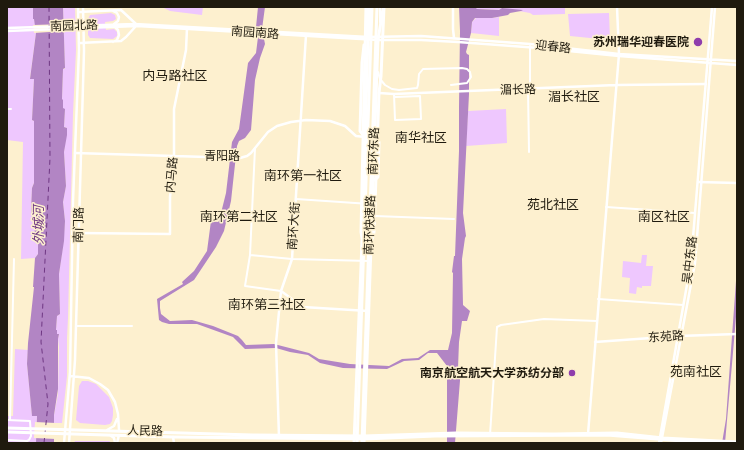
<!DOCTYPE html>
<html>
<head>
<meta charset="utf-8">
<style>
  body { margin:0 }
  #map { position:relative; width:744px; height:450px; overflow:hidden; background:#fdf0cf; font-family:Quicksand,sans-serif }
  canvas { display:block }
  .frame { position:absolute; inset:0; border:8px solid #1f1a0e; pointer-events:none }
</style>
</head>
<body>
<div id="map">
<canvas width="744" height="450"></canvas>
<div class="frame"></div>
</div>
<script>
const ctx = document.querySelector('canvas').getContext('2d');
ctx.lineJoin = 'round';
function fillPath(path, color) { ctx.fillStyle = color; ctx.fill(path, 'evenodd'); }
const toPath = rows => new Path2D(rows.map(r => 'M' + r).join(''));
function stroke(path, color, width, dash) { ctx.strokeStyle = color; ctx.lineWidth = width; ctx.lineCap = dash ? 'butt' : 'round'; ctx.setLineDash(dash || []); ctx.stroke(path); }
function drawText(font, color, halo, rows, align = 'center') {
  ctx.font = font + ' Quicksand,"Noto Sans SC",sans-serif'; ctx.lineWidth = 3; ctx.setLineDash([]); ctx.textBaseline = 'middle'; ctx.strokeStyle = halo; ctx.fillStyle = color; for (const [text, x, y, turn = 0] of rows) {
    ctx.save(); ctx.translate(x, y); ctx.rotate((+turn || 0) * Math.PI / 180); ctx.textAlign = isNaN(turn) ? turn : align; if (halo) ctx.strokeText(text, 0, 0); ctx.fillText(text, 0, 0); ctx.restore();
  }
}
const green = toPath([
  [7,7,33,7,33,19,34,19,35,23,36,33,30,78,34,79,32,120,34,121,34,183,32,188,31,210,34,222,35,236,38,236,38,254,35,258,21,259,23,142,7,140],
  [63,7,75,7,76,50,73,113,68,318,67,338,67,376,62,423,54,423,54,415,58,394,59,347,58,339,59,334,57,334,56,330,57,316,60,314,59,274,63,245,65,221,63,202,66,186,64,152,67,128,64,127,65,109,63,109,62,99,63,69,65,69],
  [162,7,203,7,202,15,170,11],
  [475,7,613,7,565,8,565,14,533,15,530,13,502,8,499,10,477,9],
  [111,13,115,15,116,19,113,21,105,22,106,30,114,29,117,32,117,36,113,39,90,38,88,35,88,19,90,15],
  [609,13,610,40,570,36,568,14],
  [477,17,492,18,499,17,499,36,471,33,472,22],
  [506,109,507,143,466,146,468,111],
  [642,255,647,255,646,266,653,266,651,286,642,286,642,288,637,287,636,294,629,293,630,278,622,277,623,261,641,263],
  [15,349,28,350,27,364,32,415,37,415,36,443,7,443,7,416,13,416],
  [82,381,88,381,96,384,109,397,113,408,113,415,112,421,110,424,105,425,80,423,76,420,79,386],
  [75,441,109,441,112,443,74,443]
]);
const water = toPath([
  [33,7,63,7,65,68,63,69,62,99,63,100,63,108,65,109,64,127,67,128,67,135,64,152,66,186,63,202,65,221,64,241,59,274,60,314,57,316,56,330,57,330,57,334,59,334,58,339,58,389,54,415,54,443,36,443,37,416,32,416,27,364,28,343,34,287,33,287,35,258,38,254,38,237,35,236,34,222,31,210,32,188,34,183,34,121,32,120,34,79,30,79,36,33,34,19,33,19],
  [258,7,265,7,262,29,265,44,260,58,255,80,251,130,245,138,239,141,237,146,231,201,224,231,216,247,194,280,160,301,160,308,161,314,170,321,192,320,213,326,238,336,242,340,246,345,274,344,309,353,319,359,350,364,389,366,402,359,418,358,430,350,448,350,452,333,453,273,452,272,454,256,455,256,459,151,459,107,460,31,459,7,475,7,477,9,499,10,502,8,523,10,521,11,510,13,508,15,492,18,475,18,472,22,471,33,466,52,467,54,469,55,469,94,463,213,466,236,465,238,462,259,463,305,470,311,467,321,462,321,459,342,458,368,461,368,455,443,447,443,447,366,437,353,428,353,419,360,404,361,387,369,343,368,320,363,308,355,290,352,276,348,245,349,233,337,197,324,169,324,162,322,159,320,157,299,183,284,182,282,194,271,207,251,211,221,218,222,219,221,226,193,232,142,239,129,248,63,256,53,258,37,255,37],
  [737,267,737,305,732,364,725,443,722,443,726,419]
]);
const pier = toPath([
  [65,24,65,31,34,33,33,25],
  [35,422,56,423,56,439,34,438]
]);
const ferry = toPath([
  [44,443,48,404,41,342,50,158,49,7]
]);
const minor = toPath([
  [380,22,380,7],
  [378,72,380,79,385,85,392,89,399,90,417,88,418,85,419,74,423,69,462,68,467,69,470,72,471,77,467,83,451,85],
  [394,94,395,120,421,119,420,96,395,97],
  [7,109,11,109],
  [255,148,250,255,245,286,281,291],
  [529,152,528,89,530,84,530,46],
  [296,199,370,204],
  [606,207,695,213],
  [375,216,454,219],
  [250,255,292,259,369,261],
  [598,299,683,305],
  [77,326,132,326],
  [7,420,30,421,31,436,29,440,27,441,7,440],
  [10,420,14,259],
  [490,435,497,327,501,325,544,319,597,321]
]);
const tertiary = toPath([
  [453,7,453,29,454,38],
  [379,93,394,94,616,85,706,84],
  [75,153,240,158,247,156,251,153,268,132,277,126,291,122,306,120,330,121,345,126,356,136,374,138],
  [698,182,737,183],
  [79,233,170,234,170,197,172,179,174,155,174,109,186,50,187,28],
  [281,291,303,307,368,311],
  [595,342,679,336,737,334],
  [588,434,619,54,617,7],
  [173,437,174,443],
  [279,437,276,343,281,291,292,259,306,35]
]);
const secondary = toPath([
  [113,11,117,13,119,17,118,21,114,24],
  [78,12,121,10,136,24],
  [7,28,135,24,368,37,421,36,530,44,619,54,737,61],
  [7,31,137,26,378,40,421,40,458,42,539,48,619,56,737,65],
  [113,42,117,40,119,35,118,30,115,27],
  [79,43,121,41,126,37,136,26],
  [70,376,89,378,100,384,108,390,115,402,118,414,119,430],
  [107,430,114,426,117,419],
  [110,435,114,438,115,443],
  [64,443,70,372,73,201,79,50,78,7],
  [69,443,75,360,84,51,83,7],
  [117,443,119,435],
  [659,443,691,262,712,7],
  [661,443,695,263,715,7]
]);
const primary = toPath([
  [364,136,360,131,362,63,364,45],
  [375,180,378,177,379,142],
  [363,213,368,35],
  [371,239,378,40,383,9],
  [7,428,252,435,364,436,456,433,554,434,617,433,663,438,737,442],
  [7,432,173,437,364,439,435,436,607,435,707,443],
  [354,443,362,241],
  [364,443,371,246]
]);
const trunk = toPath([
  [368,37,369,7],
  [363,244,361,232,366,7],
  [370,249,374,232,379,93,381,76,384,7],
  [357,443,372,7],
  [362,443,377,7]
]);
const markers = [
  [698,42,5,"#8f3dac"],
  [572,373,4,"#8f3dac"]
];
const streetNames = [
  ["南园北路",74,26,-2],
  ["南园南路",255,33,4],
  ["迎春路",553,47,6],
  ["湄长路",518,90,-1],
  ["南环东路",374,151,-88],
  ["青阳路",222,156],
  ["内马路",172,175,-85],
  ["南门路",79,225,-89],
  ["南环快速路",370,225,-88],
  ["南环大街",294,226,-86],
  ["吴中东路",690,260,-83],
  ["东苑路",666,337,-4],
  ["人民路",145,431,2]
];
const poiNames = [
  ["苏州瑞华迎春医院",689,42],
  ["南京航空航天大学苏纺分部",564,373]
];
const neighbourhoodNames = [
  ["内马路社区",175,76],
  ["湄长社区",574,97],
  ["南华社区",421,138],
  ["南环第一社区",303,176],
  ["苑北社区",553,205],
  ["南环第二社区",239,217],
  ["南区社区",664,217],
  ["南环第三社区",267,305],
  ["苑南社区",696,372]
];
const waterNames = [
  ["外城河",39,225,-90]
];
fillPath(green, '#eec7fe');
fillPath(water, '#b285c4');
fillPath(pier, '#fdf0cf');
stroke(ferry, '#6f3783', 1, [5, 4]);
stroke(minor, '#fff', 2);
stroke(tertiary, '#fff', 2.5);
stroke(secondary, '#fff', 2.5);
stroke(primary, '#fff', 3);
stroke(trunk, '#fff', 3);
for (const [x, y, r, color] of markers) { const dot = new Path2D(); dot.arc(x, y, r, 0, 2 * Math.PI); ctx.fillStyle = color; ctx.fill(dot); stroke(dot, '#fdf0cf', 1.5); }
drawText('12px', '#1f1a0e', '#fdf0cf', streetNames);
drawText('bold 12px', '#1f1a0e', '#fdf0cf', poiNames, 'right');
drawText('13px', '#1f1a0e', '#fdf0cf', neighbourhoodNames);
drawText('italic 13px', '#6f3783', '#fdf0cf', waterNames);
</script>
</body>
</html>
